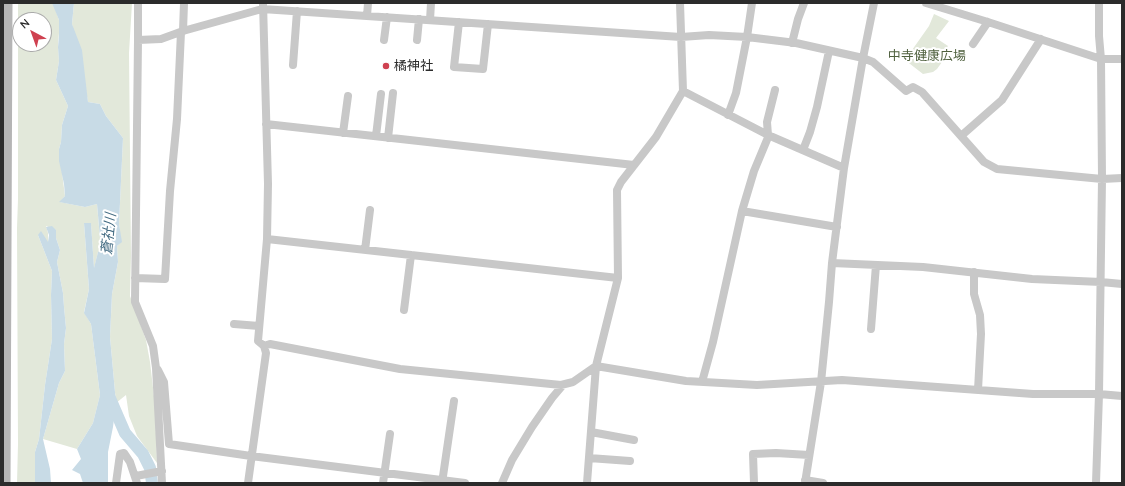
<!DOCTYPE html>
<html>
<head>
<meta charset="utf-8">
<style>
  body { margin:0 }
  #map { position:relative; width:1125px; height:486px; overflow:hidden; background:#fff; font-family:Quicksand,sans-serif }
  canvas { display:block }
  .frame { position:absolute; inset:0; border:4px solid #2b2b2b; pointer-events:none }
  .north { position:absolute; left:12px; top:12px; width:40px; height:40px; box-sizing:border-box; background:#fff; border:1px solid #aaa; border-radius:50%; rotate:319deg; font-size:11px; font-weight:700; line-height:16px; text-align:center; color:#2b2b2b }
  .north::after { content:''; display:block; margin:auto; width:14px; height:18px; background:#cf4150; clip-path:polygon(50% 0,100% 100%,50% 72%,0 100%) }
</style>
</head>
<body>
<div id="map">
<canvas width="1125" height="486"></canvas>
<div class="frame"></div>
<div class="north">N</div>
</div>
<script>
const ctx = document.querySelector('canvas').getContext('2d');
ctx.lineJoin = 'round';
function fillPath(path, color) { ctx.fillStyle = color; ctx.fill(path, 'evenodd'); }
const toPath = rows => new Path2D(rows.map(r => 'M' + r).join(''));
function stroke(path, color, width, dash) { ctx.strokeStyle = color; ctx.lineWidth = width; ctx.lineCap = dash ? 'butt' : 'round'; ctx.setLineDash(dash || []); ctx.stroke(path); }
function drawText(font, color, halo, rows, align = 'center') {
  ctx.font = font + ' Quicksand,"Noto Sans JP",sans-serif'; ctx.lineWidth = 4; ctx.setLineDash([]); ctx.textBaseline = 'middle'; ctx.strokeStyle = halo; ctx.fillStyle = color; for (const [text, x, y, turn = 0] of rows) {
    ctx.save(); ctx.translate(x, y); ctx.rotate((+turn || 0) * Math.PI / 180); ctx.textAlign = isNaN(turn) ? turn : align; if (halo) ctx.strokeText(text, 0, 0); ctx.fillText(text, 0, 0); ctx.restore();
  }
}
const green = toPath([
  [18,3,53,3,59,20,59,33,58,44,59,61,56,80,68,106,62,125,61,142,59,149,65,196,60,202,85,207,97,204,101,250,98,252,94,269,91,224,84,223,89,289,84,312,91,324,100,395,93,423,77,449,43,439,59,383,65,371,64,344,66,328,64,307,63,293,57,262,60,250,56,238,56,230,46,226,48,233,48,243,38,235,52,271,51,295,52,339,45,385,39,439,35,452,35,483,17,483,18,444,17,228,18,199],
  [20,20,44,20,44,44,20,44],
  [74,3,132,3,129,53,131,256,130,296,146,340,150,362,155,405,157,463,137,436,129,416,126,395,116,403,110,337,112,294,118,262,117,246,121,242,119,224,123,138,106,116,100,104,88,102,84,79,72,24],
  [934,14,949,21,936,38,948,46,943,53,944,57,942,62,937,69,933,72,923,74,905,60,929,26]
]);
const water = toPath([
  [52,3,74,3,72,24,82,50,88,102,100,104,106,116,123,138,119,224,122,242,117,246,118,262,112,294,110,337,116,403,113,427,108,452,108,483,83,483,80,474,72,470,81,459,77,449,93,423,100,395,91,324,84,313,89,289,84,223,91,223,94,268,98,252,101,249,97,204,85,207,59,202,65,196,64,184,59,161,59,149,61,142,62,125,68,106,56,80,59,61,58,47,59,35,59,20],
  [52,226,56,230,56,238,60,250,57,262,63,293,64,307,66,328,64,344,65,371,59,383,43,439,50,469,51,483,35,483,35,452,39,439,45,385,52,339,51,295,52,271,38,235,41,231,48,242,49,235,46,227]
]);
const river = toPath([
  [109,396,125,433,143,454,150,468,152,483]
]);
const street = toPath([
  [138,3,138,40,135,302,153,346,156,368,162,483],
  [926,3,988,22,1101,59,1122,59],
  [367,16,368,3],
  [430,20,431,3],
  [459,22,454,67,483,69,488,24],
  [183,31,184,3],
  [138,40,161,39,183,31,262,9,681,37,709,35,747,37,796,43,863,58,873,62,906,91,913,87,922,92,984,162,997,169,1102,179,1122,178],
  [384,40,387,17],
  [417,40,419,19],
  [792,43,798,19,804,3],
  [973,44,988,22],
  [293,65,297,11],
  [683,91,768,135,844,168],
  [728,115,736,93,747,37,752,3],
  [266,124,634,165],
  [343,133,348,96],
  [768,135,767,122,775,90],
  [376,136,381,94],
  [961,136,1002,100,1041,39],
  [388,138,393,93],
  [803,150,810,132,817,107,829,51],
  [742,211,837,227],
  [267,239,618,278],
  [365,250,370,210],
  [832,263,923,267,1032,279,1101,282,1122,284],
  [974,272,974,294,980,315,981,334,978,390],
  [135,278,165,279,170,191,177,119,181,32],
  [404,310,411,255],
  [234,324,259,326],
  [871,329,876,265],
  [264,346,270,344,400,369,561,385,573,382,596,366,686,381,757,385,842,380,1033,394,1099,394,1122,396],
  [158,370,164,382,169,444,251,456,465,483],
  [702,382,713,342,742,211,754,171,769,135],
  [591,432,634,440],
  [589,458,630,461],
  [136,476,162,471],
  [805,480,823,483],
  [116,483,120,454,124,453,130,462,137,483],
  [248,483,266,353,264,346,258,341,267,239,268,184,263,3],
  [383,483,390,434],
  [442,483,454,401],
  [502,483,512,460,532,427,552,398,563,385],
  [587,483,596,366,618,278,617,190,621,182,656,137,683,91,680,3],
  [754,483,753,454,776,453,809,455],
  [805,483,821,382,829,302,832,263,844,168,863,58,874,3],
  [1096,483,1099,394,1102,179,1101,59,1099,36,1099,3]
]);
const secondary = toPath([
  [5,483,7,3]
]);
const markers = [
  [386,66,4,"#cf4150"]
];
const parkNames = [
  ["中寺健康広場",927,56]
];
const poiNames = [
  ["橘神社",394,66]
];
const waterNames = [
  ["蒼社川",109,234,-84]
];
fillPath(green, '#e2e8da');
fillPath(water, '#c8dbe6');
stroke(river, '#c8dbe6', 12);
stroke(street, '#c8c8c8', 8);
stroke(secondary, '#b5b5b5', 11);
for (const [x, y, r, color] of markers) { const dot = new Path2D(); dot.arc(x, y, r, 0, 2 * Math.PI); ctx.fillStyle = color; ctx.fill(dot); stroke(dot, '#fff', 1.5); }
drawText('13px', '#50613f', '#fff', parkNames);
drawText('13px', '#2b2b2b', '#fff', poiNames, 'left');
drawText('italic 14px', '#446c83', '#fff', waterNames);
</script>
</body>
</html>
